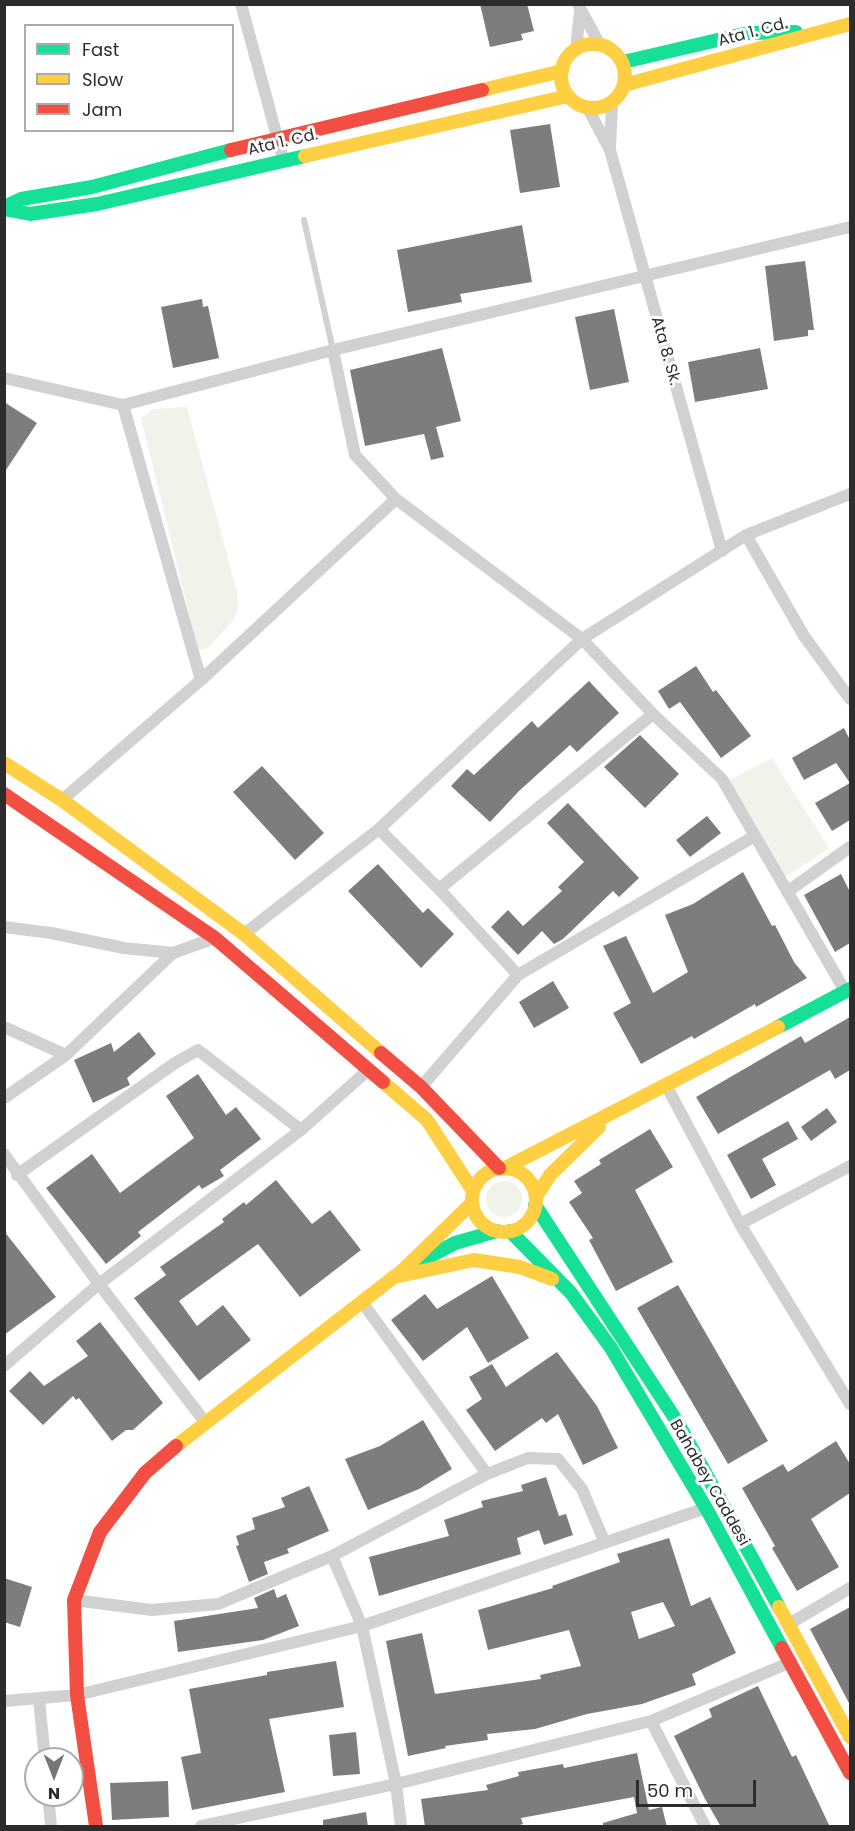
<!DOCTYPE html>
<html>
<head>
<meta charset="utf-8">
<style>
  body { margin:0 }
  #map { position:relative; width:855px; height:1831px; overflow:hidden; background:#fff; font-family:Poppins,sans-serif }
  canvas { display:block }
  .frame { position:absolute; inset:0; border:6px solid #2c2c2c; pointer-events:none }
  .legend { position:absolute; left:24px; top:24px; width:210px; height:108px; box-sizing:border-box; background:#fff; border:2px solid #ababab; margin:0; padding:8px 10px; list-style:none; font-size:18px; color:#2c2c2c }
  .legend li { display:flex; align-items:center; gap:12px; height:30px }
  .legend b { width:30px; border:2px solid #ababab }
  .north { position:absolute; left:24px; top:1747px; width:60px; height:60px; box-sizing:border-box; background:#fff; border:2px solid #ababab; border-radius:50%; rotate:180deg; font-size:16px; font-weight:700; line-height:24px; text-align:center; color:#2c2c2c }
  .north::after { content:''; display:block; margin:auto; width:21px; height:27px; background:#767676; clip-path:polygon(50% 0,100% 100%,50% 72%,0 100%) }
  .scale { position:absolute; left:636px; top:1780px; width:120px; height:27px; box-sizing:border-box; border:3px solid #2c2c2c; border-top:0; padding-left:8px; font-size:18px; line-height:21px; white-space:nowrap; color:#2c2c2c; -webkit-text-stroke:4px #fff; paint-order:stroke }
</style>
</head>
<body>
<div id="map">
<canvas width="855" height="1831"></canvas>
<div class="frame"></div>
<ul class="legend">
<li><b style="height:8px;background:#16e098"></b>Fast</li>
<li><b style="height:8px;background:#ffcf43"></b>Slow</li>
<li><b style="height:8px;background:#f24e42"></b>Jam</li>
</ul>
<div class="north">N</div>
<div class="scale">50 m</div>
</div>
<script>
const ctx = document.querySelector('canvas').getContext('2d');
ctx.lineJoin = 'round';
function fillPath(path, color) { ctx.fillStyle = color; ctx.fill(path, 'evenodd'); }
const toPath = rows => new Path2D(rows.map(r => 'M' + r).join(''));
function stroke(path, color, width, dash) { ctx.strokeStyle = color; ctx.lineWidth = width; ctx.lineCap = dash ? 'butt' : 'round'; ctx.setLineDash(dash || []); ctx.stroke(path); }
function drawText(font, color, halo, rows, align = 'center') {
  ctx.font = font + ' Poppins,sans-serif'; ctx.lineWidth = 6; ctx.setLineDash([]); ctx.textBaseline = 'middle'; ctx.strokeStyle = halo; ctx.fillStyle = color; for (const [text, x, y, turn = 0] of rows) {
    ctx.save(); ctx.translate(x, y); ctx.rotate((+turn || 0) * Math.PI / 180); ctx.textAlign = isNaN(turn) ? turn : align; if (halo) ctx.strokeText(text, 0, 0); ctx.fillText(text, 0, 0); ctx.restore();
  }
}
const green = toPath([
  [187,407,237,592,238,610,234,619,207,649,198,650,141,418,154,409],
  [772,758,829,848,786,877,728,781],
  '486 1199a18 18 0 1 1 36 0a18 18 0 1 1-36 0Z'
]);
const building = toPath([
  [480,4,527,4,534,31,521,34,523,40,490,47],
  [550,124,560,187,520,193,510,130],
  [522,225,532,282,460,294,462,302,408,312,397,250],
  [805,261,814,330,808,330,808,336,774,341,765,266],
  [202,299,203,307,208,306,219,358,173,368,161,307],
  [614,309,629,382,590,390,575,317],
  [442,348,461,421,436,427,444,457,431,460,424,434,365,446,350,370],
  [760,348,768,389,695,402,688,362],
  [4,402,37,423,4,473],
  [696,666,713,692,716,690,751,736,721,758,680,702,669,709,658,691],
  [589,681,619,713,577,752,570,745,519,791,490,822,451,786,467,769,474,775,532,721,538,728],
  [844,728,850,740,850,820,832,831,815,803,850,783,836,763,804,780,792,758],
  [640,735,679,774,645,808,604,767],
  [262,766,324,833,295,860,233,792],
  [568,803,639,878,619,897,613,891,563,939,554,944,542,931,518,955,491,927,508,910,523,926,562,891,558,887,584,862,547,823],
  [707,816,721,833,690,857,676,840],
  [378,864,423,913,428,908,454,934,421,968,348,891],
  [743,872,772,926,775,925,794,962,807,978,756,1007,755,1004,694,1039,692,1036,641,1064,613,1013,631,1003,603,946,626,936,653,993,688,972,665,915,693,904],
  [841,874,850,892,850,943,835,952,804,895],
  [553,981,569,1008,534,1028,519,1002],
  [850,1017,850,1070,835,1079,830,1070,718,1134,696,1097,801,1036,805,1043],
  [139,1032,156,1054,127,1078,130,1085,93,1103,74,1060,111,1043,114,1052],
  [198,1074,226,1115,236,1107,261,1139,220,1170,224,1176,202,1189,199,1185,138,1232,141,1236,106,1264,46,1188,92,1154,120,1193,194,1138,166,1096],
  [827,1108,837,1122,811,1141,801,1127],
  [788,1121,798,1139,762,1159,776,1185,751,1199,727,1155],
  [650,1129,673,1167,635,1190,673,1262,616,1291,589,1240,593,1238,569,1202,582,1193,574,1181,601,1164,599,1160],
  [276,1180,312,1224,330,1210,361,1250,300,1297,258,1244,179,1301,197,1326,223,1305,251,1340,199,1381,134,1298,166,1275,160,1267,224,1222,222,1219,244,1202,246,1205],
  [4,1231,56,1297,4,1335],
  [492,1276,529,1338,488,1363,467,1327,423,1361,391,1320,425,1294,437,1309],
  [678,1285,768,1441,728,1464,637,1308],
  [100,1322,163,1403,133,1430,126,1430,112,1441,79,1398,76,1400,73,1396,43,1425,9,1391,30,1371,44,1386,88,1356,76,1341],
  [557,1352,597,1406,618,1448,583,1465,558,1414,546,1423,542,1418,495,1451,466,1410,482,1399,469,1377,492,1364,506,1387],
  [423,1420,452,1469,419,1489,368,1510,345,1459,380,1446],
  [836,1441,850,1464,850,1493,811,1519,839,1567,797,1591,772,1548,775,1546,742,1488,783,1464,788,1472],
  [546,1477,559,1516,566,1514,573,1535,544,1545,539,1530,517,1538,521,1554,379,1596,369,1557,449,1536,444,1520,483,1507,481,1501,523,1491,521,1485],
  [309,1486,329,1531,287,1549,289,1553,264,1562,268,1574,249,1582,236,1546,239,1545,236,1536,255,1529,252,1518,285,1507,281,1498],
  [669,1538,691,1606,710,1597,736,1653,692,1674,696,1685,642,1704,587,1714,535,1729,487,1734,488,1740,445,1746,446,1748,408,1756,386,1641,422,1633,435,1694,541,1679,540,1675,581,1666,569,1630,488,1650,478,1610,553,1588,552,1586,620,1562,617,1554],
  [663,1602,675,1626,639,1639,631,1612],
  [4,1578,32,1587,20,1627,4,1622],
  [274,1589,277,1598,286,1594,299,1626,263,1640,178,1652,174,1621,258,1608,254,1598],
  [850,1607,850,1705,810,1629],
  [336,1661,344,1707,269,1719,285,1792,192,1810,181,1757,201,1753,189,1689,267,1675,267,1672],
  [758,1686,792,1757,796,1755,830,1827,721,1827,705,1799,674,1736,712,1717,709,1709],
  [356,1732,360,1774,333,1776,329,1735],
  [637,1753,649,1810,662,1807,667,1827,603,1827,603,1823,637,1813,634,1797,521,1818,523,1824,513,1827,425,1827,421,1799,488,1790,486,1785,519,1776,518,1772,563,1764,564,1768],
  [168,1781,169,1817,112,1820,110,1783],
  [366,1812,368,1827,323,1827,323,1820]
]);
const lane = toPath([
  [304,220,333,350]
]);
const street = toPath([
  [241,4,283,159],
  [578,4,600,45],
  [576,49,580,12],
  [587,107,610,150,722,551],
  [610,149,612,102],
  [333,350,355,455,396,499,582,639,653,714,722,779,845,991],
  [4,378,123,405,201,680],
  [123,405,333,350,850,227],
  [746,535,804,636,850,699],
  [62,800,201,680,396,499],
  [379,829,439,889,518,975],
  [439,889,653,714],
  [787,892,850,847],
  [4,927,51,933,124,948,173,953],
  [244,934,379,829,582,639,746,535,850,494],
  [4,1027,66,1055],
  [421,1087,518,975,753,837],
  [667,1087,740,1224,850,1404],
  [4,1098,66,1055,173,953,215,938],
  [4,1154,99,1284,205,1422],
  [17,1175,175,1063,198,1050,301,1130],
  [740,1224,850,1166],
  [362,1302,487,1474],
  [4,1366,99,1284,301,1130,367,1071],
  [332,1556,362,1626,396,1784,401,1826],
  [74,1600,151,1610,218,1604,332,1556,487,1474,528,1458,558,1459,582,1489,605,1543],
  [789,1624,850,1588],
  [39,1700,45,1759],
  [4,1701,77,1695,362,1626,706,1508],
  [651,1721,705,1826],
  [48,1795,51,1826],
  [201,1826,396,1784,651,1721,791,1662]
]);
const fast = toPath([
  [623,62,748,33,796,32],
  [4,207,21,199,92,187,231,150],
  [4,209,30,214,97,204,305,156],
  [778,1027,850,989],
  [535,1205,678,1423,779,1607],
  [510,1231,571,1293,611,1348,706,1508,782,1648],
  [421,1261,455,1243,497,1231]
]);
const slow = toPath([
  '561 76a32 32 0 1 1 64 0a32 32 0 1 1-64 0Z',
  [624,85,850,24],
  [482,90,562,71],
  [305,156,568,96],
  [4,763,62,800,244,934,381,1053],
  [383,1082,427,1120,473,1191],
  [505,1168,778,1027],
  '472 1200a32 32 0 1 1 64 0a32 32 0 1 1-64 0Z',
  [536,1197,550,1175,599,1127],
  [399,1276,474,1260,520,1267,552,1279],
  [176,1446,403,1270,472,1203],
  [779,1607,850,1737]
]);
const jam = toPath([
  [231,150,482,90],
  [4,794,215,938,383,1082],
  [381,1053,421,1087,499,1168],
  [782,1648,850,1773],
  [96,1826,77,1695,74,1600,100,1532,145,1473,176,1446]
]);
const streetNames = [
  ["Ata 1. Cd.",753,33,-15],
  ["Ata 1. Cd.",283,143,-13],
  ["Ata 8. Sk.",665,351,74],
  ["Bahabey Caddesi",709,1483,60]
];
fillPath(green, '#f0f3ea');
fillPath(building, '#7d7d7d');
stroke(lane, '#d1d1d1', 6);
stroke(street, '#d1d1d1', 12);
stroke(fast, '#16e098', 14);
stroke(slow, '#ffcf43', 14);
stroke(jam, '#f24e42', 14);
drawText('16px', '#2c2c2c', '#fff', streetNames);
</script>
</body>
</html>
